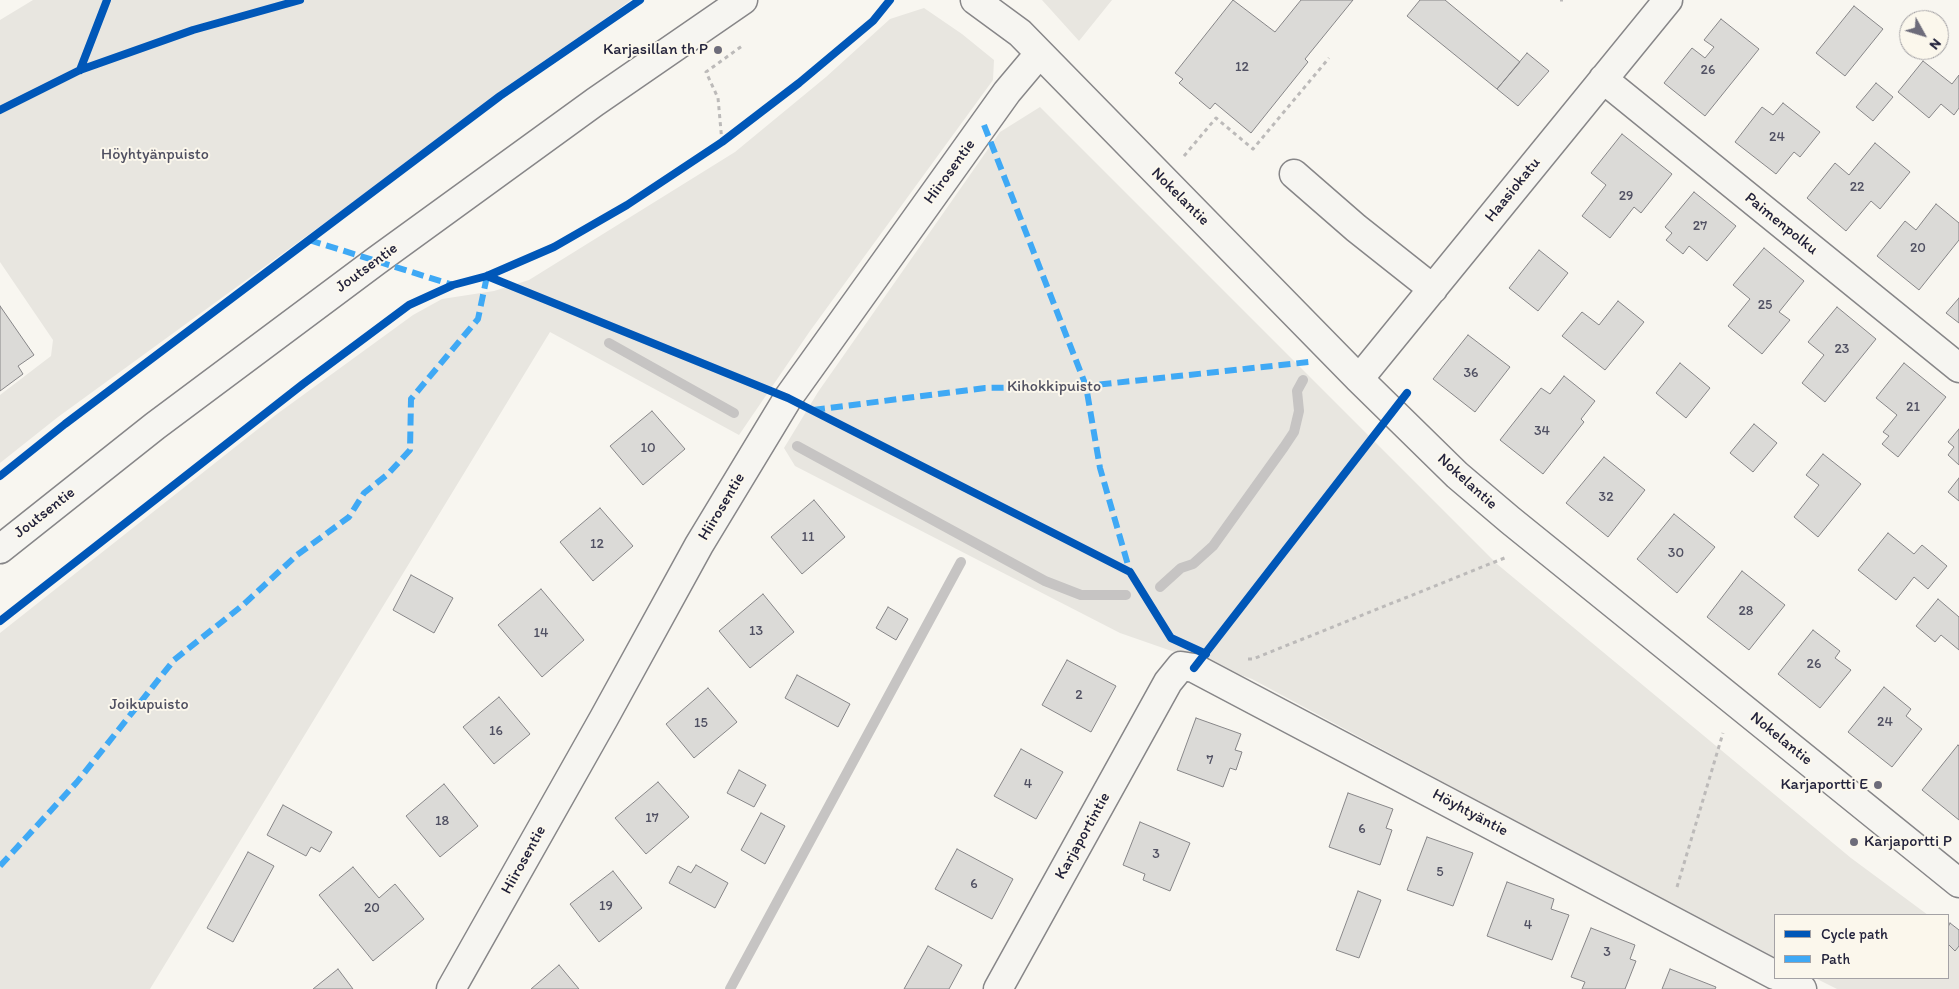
<!DOCTYPE html>
<html>
<head>
<meta charset="utf-8">
<style>
  body { margin:0 }
  #map { position:relative; width:1959px; height:989px; overflow:hidden; background:#f8f6f0; font-family:Itim,sans-serif }
  canvas { display:block }
  .legend { position:absolute; left:1774px; top:914px; width:175px; height:65px; box-sizing:border-box; background:#fbf7ec; border:1px solid #a4a2a5; margin:0; padding:6px 9px; list-style:none; font-size:15px; color:#22223b }
  .legend li { display:flex; align-items:center; gap:10px; height:25px }
  .legend b { width:25px; border:1px solid #a4a2a5 }
  .north { position:absolute; left:1899px; top:10px; width:50px; height:50px; box-sizing:border-box; background:#fbf7ec; border:1px solid #a4a2a5; border-radius:50%; rotate:129deg; font-size:14px; font-weight:700; line-height:20px; text-align:center; color:#22223b }
  .north::after { content:''; display:block; margin:auto; width:18px; height:22px; background:#6d6c7a; clip-path:polygon(50% 0,100% 100%,50% 72%,0 100%) }
</style>
</head>
<body>
<div id="map">
<canvas width="1959" height="989"></canvas>
<ul class="legend">
<li><b style="height:6px;background:#0057b8"></b>Cycle path</li>
<li><b style="height:6px;background:#3fa9f5"></b>Path</li>
</ul>
<div class="north">N</div>
</div>
<script>
const ctx = document.querySelector('canvas').getContext('2d');
ctx.lineJoin = 'round';
function fillPath(path, color) { ctx.fillStyle = color; ctx.fill(path, 'evenodd'); }
const toPath = rows => new Path2D(rows.map(r => 'M' + r).join(''));
function stroke(path, color, width, dash) { ctx.strokeStyle = color; ctx.lineWidth = width; ctx.lineCap = dash ? 'butt' : 'round'; ctx.setLineDash(dash || []); ctx.stroke(path); }
function drawText(font, color, halo, rows, align = 'center') {
  ctx.font = font + ' Itim,sans-serif'; ctx.lineWidth = 4; ctx.setLineDash([]); ctx.textBaseline = 'middle'; ctx.strokeStyle = halo; ctx.fillStyle = color; for (const [text, x, y, turn = 0] of rows) {
    ctx.save(); ctx.translate(x, y); ctx.rotate((+turn || 0) * Math.PI / 180); ctx.textAlign = isNaN(turn) ? turn : align; if (halo) ctx.strokeText(text, 0, 0); ctx.fillText(text, 0, 0); ctx.restore();
  }
}
const green = toPath([
  [33,0,631,0,58,417,0,463,0,395,51,356,53,340,0,262,0,20],
  [1042,0,1112,0,1079,41],
  [924,8,962,34,994,60,993,80,810,331,739,435,550,332,150,989,0,989,0,633,277,414,413,315,442,299,494,291,529,280,735,152,826,77,890,19],
  [1040,107,1497,564,1851,858,1928,915,1775,915,1775,958,1701,921,1252,679,1120,633,795,466,784,448,818,392,1000,132],
  [1948,930,1959,938,1959,989,1837,989,1815,978,1948,978]
]);
const stream = toPath([
  [609,343,734,413],
  [797,446,1045,581,1081,595,1126,595],
  [1160,587,1181,568,1193,564,1213,546,1284,447,1294,432,1299,411,1297,391,1303,380],
  [730,989,961,562]
]);
const building = toPath([
  [1233,0,1275,32,1301,0,1353,0,1305,59,1308,62,1251,133,1215,103,1210,109,1179,83,1183,79,1175,73,1233,0],
  [1420,0,1445,0,1520,62,1497,89,1407,16,1420,0],
  [1854,6,1883,29,1845,76,1816,53,1854,6],
  [1721,19,1759,49,1705,116,1664,83,1692,48,1705,58,1714,47,1704,40,1721,19],
  [1527,53,1549,71,1518,106,1497,89,1527,53],
  [1923,61,1952,84,1959,75,1959,108,1954,115,1941,104,1929,118,1898,92,1923,61],
  [1876,83,1893,97,1873,121,1856,107,1876,83],
  [1783,103,1820,132,1800,157,1794,152,1776,174,1735,142,1762,107,1773,115,1783,103],
  [1622,134,1672,174,1641,213,1634,207,1610,238,1582,216,1606,185,1591,173,1622,134],
  [1875,143,1910,172,1880,209,1871,201,1846,231,1807,198,1835,163,1849,175,1875,143],
  [1694,192,1736,226,1707,261,1689,246,1683,254,1666,240,1672,233,1665,227,1694,192],
  [1936,204,1959,223,1959,240,1919,290,1877,256,1905,221,1916,230,1936,204],
  [1764,248,1804,281,1779,312,1790,320,1762,354,1728,326,1750,299,1733,285,1764,248],
  [1539,250,1568,273,1538,311,1509,288,1539,250],
  [1959,298,1959,323,1946,313,1959,298],
  [1618,301,1644,322,1605,370,1562,336,1582,312,1599,325,1618,301],
  [0,306,34,355,18,366,23,374,0,391,0,306],
  [1837,307,1876,339,1825,402,1802,383,1824,355,1808,342,1837,307],
  [1468,335,1510,367,1475,412,1433,379,1468,335],
  [1680,363,1710,388,1686,418,1656,393,1680,363],
  [1904,363,1946,397,1898,457,1882,444,1889,436,1883,432,1897,415,1876,398,1904,363],
  [1564,376,1595,401,1581,419,1584,422,1543,474,1500,440,1541,388,1550,394,1564,376],
  [652,411,685,449,643,485,610,446,652,411],
  [1754,424,1777,443,1753,472,1730,453,1754,424],
  [1959,429,1959,465,1948,455,1954,447,1948,442,1959,429],
  [1823,454,1861,484,1818,537,1794,517,1819,485,1806,475,1823,454],
  [1604,457,1645,490,1608,537,1566,503,1604,457],
  [1959,478,1959,501,1948,492,1959,478],
  [814,500,845,537,802,574,771,537,814,500],
  [600,508,633,546,593,581,560,542,600,508],
  [1674,514,1715,547,1677,593,1637,559,1674,514],
  [1888,533,1914,554,1922,545,1947,566,1928,589,1914,577,1896,600,1858,570,1888,533],
  [1742,571,1785,605,1749,650,1707,617,1742,571],
  [411,575,453,598,434,633,393,610,411,575],
  [541,589,584,640,542,677,498,625,541,589],
  [763,594,794,632,750,668,719,631,763,594],
  [1938,599,1959,617,1959,650,1941,635,1935,642,1916,626,1938,599],
  [888,607,908,619,896,640,876,628,888,607],
  [1813,630,1840,651,1835,658,1851,670,1820,708,1778,674,1813,630],
  [1067,660,1116,686,1091,732,1042,705,1067,660],
  [797,675,850,704,838,727,785,698,797,675],
  [1884,687,1911,709,1906,716,1922,729,1892,767,1848,732,1884,687],
  [708,688,737,722,694,758,666,724,708,688],
  [499,697,530,734,494,764,463,727,499,697],
  [1196,718,1241,734,1235,750,1242,752,1236,770,1230,768,1223,787,1177,770,1196,718],
  [1958,745,1959,746,1959,820,1922,790,1958,745],
  [1021,749,1063,772,1036,819,994,796,1021,749],
  [739,770,766,785,754,807,727,793,739,770],
  [658,782,689,817,646,854,615,818,658,782],
  [444,784,478,826,440,857,406,816,444,784],
  [1348,793,1393,809,1386,828,1392,830,1380,865,1329,847,1348,793],
  [283,805,332,832,320,852,311,847,306,856,267,835,283,805],
  [761,813,785,826,765,864,741,850,761,813],
  [1140,822,1190,843,1170,891,1143,880,1145,874,1123,865,1140,822],
  [1427,837,1473,853,1453,906,1407,890,1427,837],
  [957,849,1013,879,992,919,935,889,957,849],
  [248,852,274,866,233,942,207,928,248,852],
  [696,865,728,883,715,908,669,883,678,866,691,873,696,865],
  [353,867,379,898,395,884,424,919,373,961,319,895,353,867],
  [613,871,642,908,599,942,570,904,613,871],
  [1507,882,1554,899,1551,909,1569,915,1552,960,1487,936,1507,882],
  [1358,891,1381,900,1359,958,1336,950,1358,891],
  [1950,923,1959,930,1959,946,1955,951,1948,944,1948,927,1950,923],
  [1591,928,1635,945,1630,959,1636,961,1625,989,1582,989,1585,982,1571,977,1591,928],
  [928,946,962,965,949,989,904,989,928,946],
  [559,965,579,989,531,989,559,965],
  [338,969,353,989,313,989,338,969],
  [1670,969,1716,987,1715,989,1662,989,1670,969]
]);
const path = toPath([
  [1560,0,1563,0],
  [722,142,718,98,706,72,742,46],
  [1184,156,1216,118,1253,149,1329,58],
  [1248,659,1253,659,1507,557],
  [1677,887,1723,733]
]);
const minor = toPath([
  [975,0,1020,33,1359,379,1457,475,1510,520,1959,883],
  [1603,79,1959,368],
  [1294,174,1356,228,1433,289],
  [1359,379,1668,0],
  [1781,978,1802,989],
  [451,989,604,718,699,545,788,398,1007,92,1039,54],
  [998,989,1168,682,1181,666,1194,668,1775,975]
]);
const major = toPath([
  [0,549,155,426,376,261,595,102,743,0]
]);
const quiet = toPath([
  [984,125,1086,386,1100,468,1130,572],
  [309,240,453,285],
  [813,410,985,388,1086,386,1309,362],
  [0,866,77,782,174,660,243,605,297,555,349,517,364,493,388,474,410,450,411,399,478,319,487,276]
]);
const cycleway = toPath([
  [80,70,107,0],
  [0,110,80,70,193,30,300,0],
  [487,276,788,398,1130,572,1171,638,1206,654],
  [0,476,65,424,500,96,640,0],
  [0,621,303,384,409,305,453,285,487,276,554,247,627,205,722,142,799,83,873,21,890,0],
  [1194,668,1407,393]
]);
const markers = [
  [718,50,5,"#6d6c7a"],
  [1878,785,5,"#6d6c7a"],
  [1854,842,5,"#6d6c7a"]
];
const numberNames = [
  ["12",1242,67],
  ["26",1708,70],
  ["24",1777,137],
  ["22",1857,187],
  ["29",1626,196],
  ["27",1700,226],
  ["20",1918,248],
  ["25",1765,305],
  ["23",1842,349],
  ["36",1471,373],
  ["21",1913,407],
  ["34",1542,431],
  ["10",648,448],
  ["32",1606,497],
  ["11",808,537],
  ["12",597,544],
  ["30",1676,553],
  ["28",1746,611],
  ["13",756,631],
  ["14",541,633],
  ["26",1814,664],
  ["2",1079,695],
  ["24",1885,722],
  ["15",701,723],
  ["16",496,731],
  ["7",1210,760],
  ["4",1028,784],
  ["17",652,818],
  ["18",442,821],
  ["6",1362,829],
  ["3",1156,854],
  ["5",1440,872],
  ["6",974,884],
  ["19",606,906],
  ["20",372,908],
  ["4",1528,925],
  ["3",1607,952]
];
const poiNames = [
  ["Karjasillan th P",708,50],
  ["Karjaportti E",1868,785],
  ["Karjaportti P",1864,842,"left"]
];
const parkNames = [
  ["Höyhtyänpuisto",155,155],
  ["Kihokkipuisto",1054,387],
  ["Joikupuisto",149,705]
];
const streetNames = [
  ["Hiirosentie",950,172,-54],
  ["Haasiokatu",1513,190,-51],
  ["Nokelantie",1180,197,45],
  ["Paimenpolku",1781,224,39],
  ["Joutsentie",367,268,-36],
  ["Nokelantie",1467,482,42],
  ["Hiirosentie",722,507,-59],
  ["Joutsentie",45,513,-38],
  ["Nokelantie",1781,739,39],
  ["Höyhtyäntie",1470,813,28],
  ["Karjaportintie",1083,836,-61],
  ["Hiirosentie",524,860,-61]
];
fillPath(green, '#e8e6e0');
stroke(stream, '#c6c4c3', 10);
fillPath(building, '#dbdad7');
stroke(building, '#878688', 1);
stroke(minor, '#878688', 31);
stroke(major, '#878688', 31);
stroke(path, '#bcbab9', 3, [4, 4]);
stroke(minor, '#f6f5f1', 28);
stroke(major, '#f6f5f1', 28);
stroke(quiet, '#3fa9f5', 6, [12, 6]);
stroke(cycleway, '#0057b8', 8);
for (const [x, y, r, color] of markers) { const dot = new Path2D(); dot.arc(x, y, r, 0, 2 * Math.PI); ctx.fillStyle = color; ctx.fill(dot); stroke(dot, '#fbf7ec', 2); }
drawText('14px', '#505062', null, numberNames);
drawText('16px', '#22223b', '#fbf7ec', poiNames, 'right');
drawText('16px', '#505061', '#fbf7ec', parkNames);
drawText('16px', '#22223b', '#fbf7ec', streetNames);
</script>
</body>
</html>
